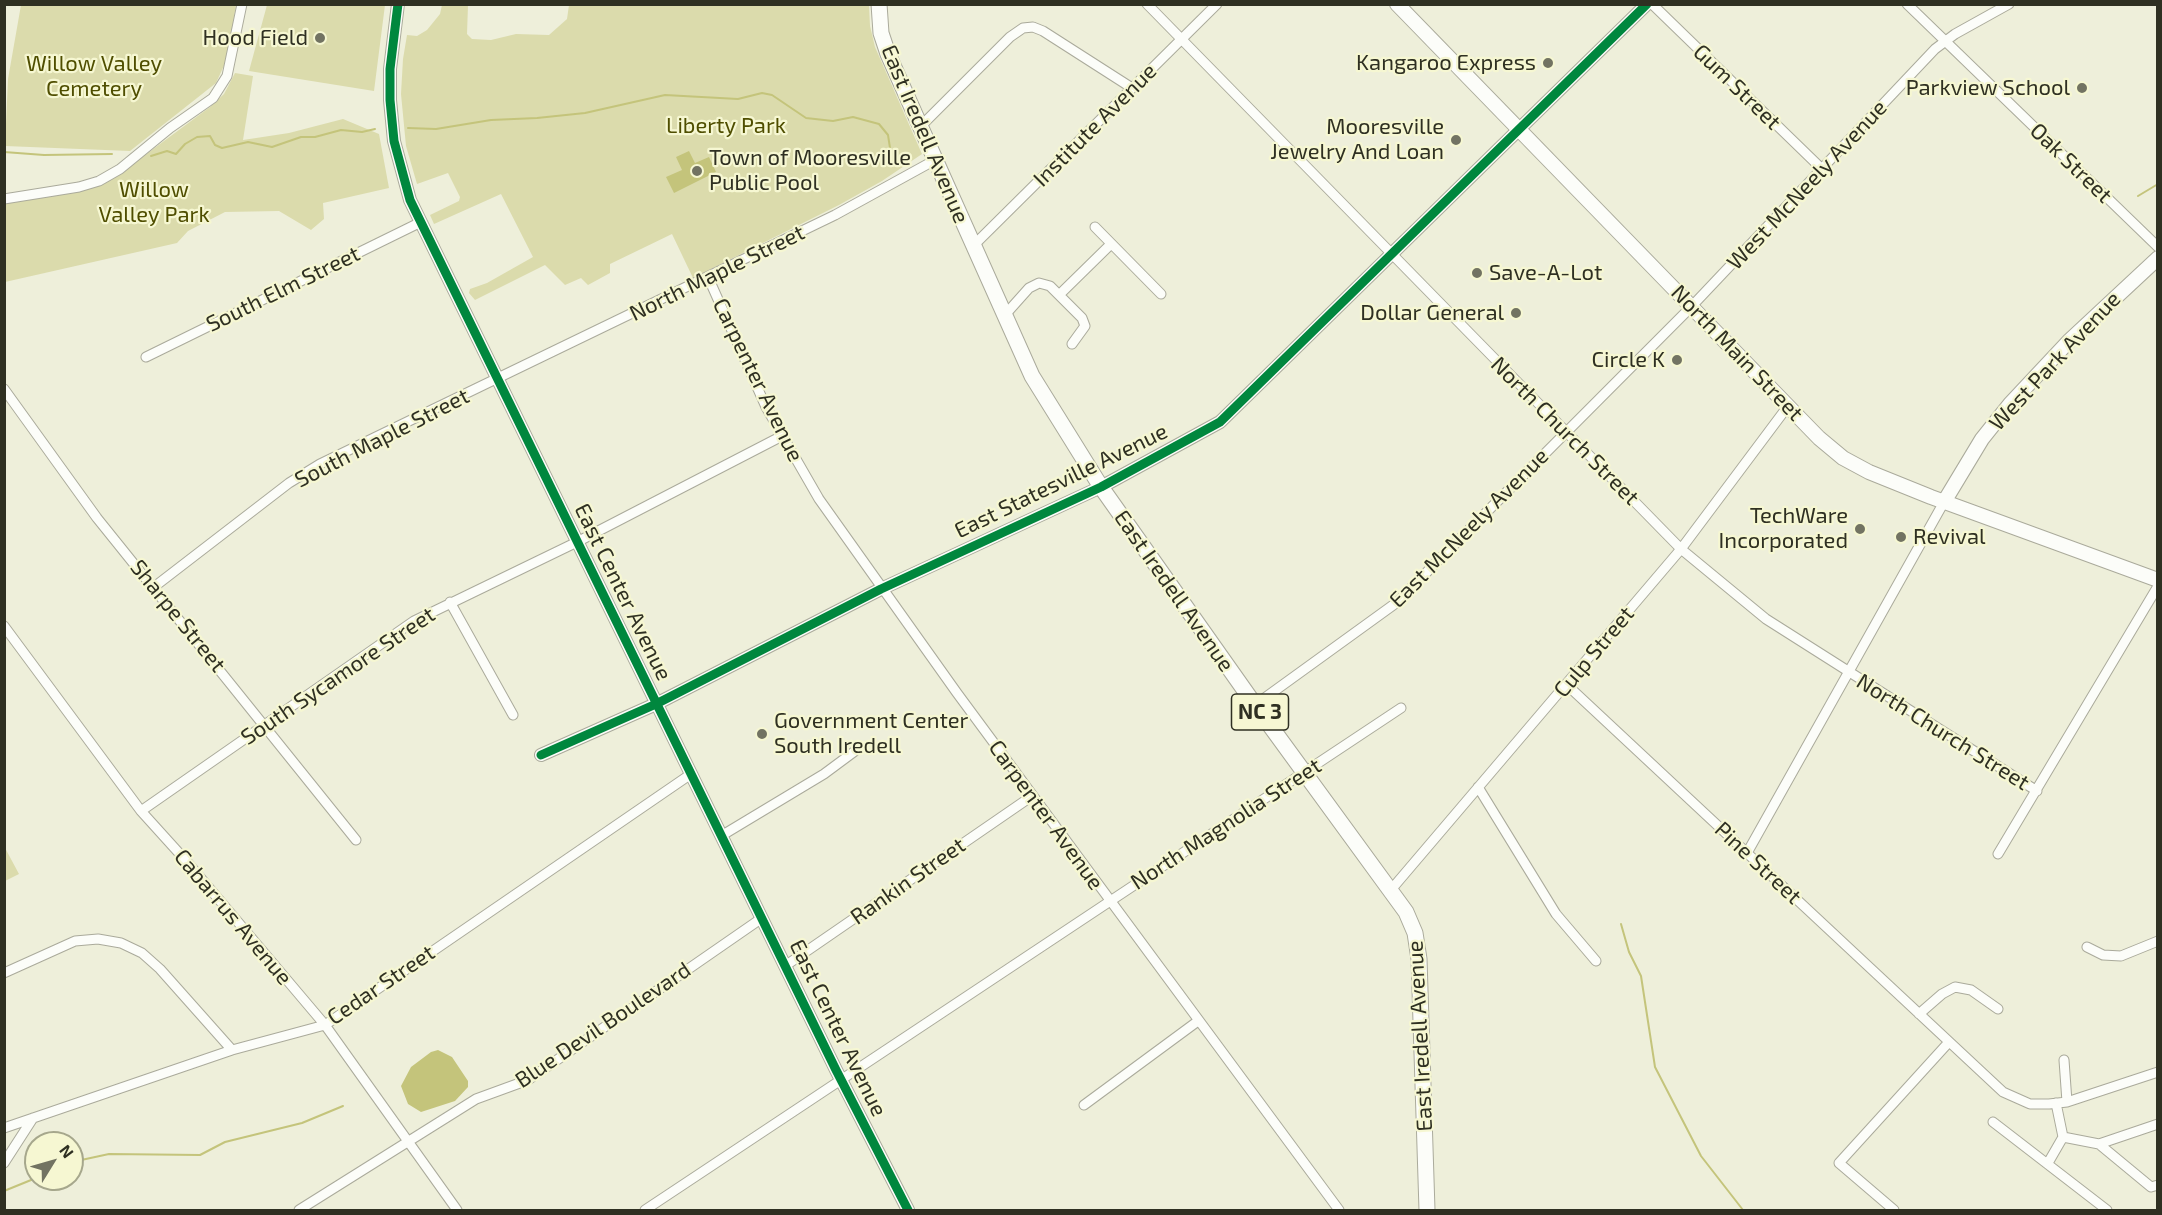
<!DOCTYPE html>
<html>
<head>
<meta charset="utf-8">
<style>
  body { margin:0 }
  #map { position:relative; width:2162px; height:1215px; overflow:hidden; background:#eeefda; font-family:"Exo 2",sans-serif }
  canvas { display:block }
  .frame { position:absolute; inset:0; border:6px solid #2f3022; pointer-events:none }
  .north { position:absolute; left:24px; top:1131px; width:60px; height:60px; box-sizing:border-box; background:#f6f7d2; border:2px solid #a6a78c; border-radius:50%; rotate:53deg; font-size:16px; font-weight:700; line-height:24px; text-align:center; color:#2f3022 }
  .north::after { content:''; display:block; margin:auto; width:21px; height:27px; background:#727362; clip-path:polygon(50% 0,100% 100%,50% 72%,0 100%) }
</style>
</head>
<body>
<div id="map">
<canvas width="2162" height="1215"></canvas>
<div class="frame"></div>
<div class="north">N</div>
</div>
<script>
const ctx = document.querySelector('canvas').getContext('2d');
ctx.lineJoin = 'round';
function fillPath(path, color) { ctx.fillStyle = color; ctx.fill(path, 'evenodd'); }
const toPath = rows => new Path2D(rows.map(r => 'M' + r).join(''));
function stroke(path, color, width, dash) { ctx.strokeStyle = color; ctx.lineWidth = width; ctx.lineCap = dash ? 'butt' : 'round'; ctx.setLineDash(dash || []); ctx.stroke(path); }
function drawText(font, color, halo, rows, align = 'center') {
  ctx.font = font + ' "Exo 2",sans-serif'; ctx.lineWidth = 4.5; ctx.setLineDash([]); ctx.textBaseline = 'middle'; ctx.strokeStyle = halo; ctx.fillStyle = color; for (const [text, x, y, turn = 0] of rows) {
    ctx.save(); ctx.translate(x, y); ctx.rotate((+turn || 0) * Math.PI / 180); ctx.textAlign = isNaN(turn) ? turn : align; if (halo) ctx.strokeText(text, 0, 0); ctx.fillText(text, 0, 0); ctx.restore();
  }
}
const green = toPath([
  [21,5,236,5,227,59,216,83,130,151,5,146,8,79],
  [267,5,385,5,374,91,249,71],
  [442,5,468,5,467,34,472,39,491,40,516,34,549,35,567,19,569,5,869,5,870,26,875,47,922,154,882,181,839,205,693,278,672,234,610,264,610,273,588,285,581,278,565,285,545,265,475,300,469,293,470,289,487,283,533,257,501,194,434,224,430,215,459,201,460,197,448,173,417,184,406,146,401,94,403,59,407,35,417,36,427,30,440,14],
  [235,73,253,76,243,140,289,133,343,119,379,134,389,188,323,203,324,219,311,230,279,211,225,212,188,231,177,243,5,282,4,204,72,193,114,178,210,107,224,94],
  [4,846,19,874,5,881,4,881]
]);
const water = toPath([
  [689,151,695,163,709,157,716,172,674,193,666,177,682,170,676,157],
  [438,1050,452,1057,468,1081,468,1087,455,1101,421,1112,408,1104,401,1086,411,1067,431,1052]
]);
const stream = toPath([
  [408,128,436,129,491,120,537,118,585,113,665,95,738,99,762,93,772,95,806,118,833,121,853,117,879,124,888,135,890,148],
  [4,152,44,155,112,154],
  [151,156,167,151,176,154,185,144,197,137,210,136,215,145,222,148,248,142,272,147,301,137,315,137,341,130,362,132,375,129],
  [2138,196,2158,184],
  [1621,924,1629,952,1641,976,1655,1067,1701,1156,1743,1210],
  [72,1162,109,1154,200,1155,225,1142,302,1123,343,1106],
  [4,1191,36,1178]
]);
const minor = toPath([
  [1147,4,1681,549,1766,619,2037,791],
  [1652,4,1823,170],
  [1907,4,2158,247],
  [920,127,1010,37,1023,28,1033,27,1043,31,1132,88],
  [4,199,79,187,99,181,120,169,170,128,213,98,227,76,242,4],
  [1095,227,1161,294],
  [973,246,1217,4],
  [708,277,766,407,819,499,957,693,1339,1210],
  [1059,295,1111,244],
  [1004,316,1029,288,1039,283,1050,286,1082,318,1085,326,1072,344],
  [146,357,421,222],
  [4,389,97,518,356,840],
  [154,587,289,483,320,464,835,215,935,160],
  [450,602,513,715],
  [4,626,141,811,188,863,325,1025,457,1210],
  [1566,684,2003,1092,2030,1104,2049,1104,2067,1102,2158,1072],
  [1255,705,1396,603,1692,306,1935,49,1955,34,2009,4],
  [1478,787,1556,914,1596,961],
  [141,811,414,621,577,542,782,436],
  [721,836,824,774,855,751],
  [1747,853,1944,502],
  [1998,854,2158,586],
  [1390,891,1681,549,1788,406],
  [2087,947,2103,955,2121,956,2158,941],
  [785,966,1032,796],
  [4,973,75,941,98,939,121,943,142,953,160,969,232,1050],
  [1919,1014,1942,994,1955,987,1971,990,1998,1009],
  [2064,1060,2067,1102],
  [1084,1105,1198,1021],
  [1993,1122,2107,1210],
  [4,1128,232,1050,325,1025,691,774],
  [2063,1137,2099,1144,2158,1124],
  [2099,1144,2151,1187,2158,1185],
  [4,1163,33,1118],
  [2048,1163,2063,1137,2056,1103],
  [299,1210,476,1099,528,1080,762,918],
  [645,1210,1401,708],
  [1894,1210,1839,1163,1949,1042]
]);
const tertiary = toPath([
  [398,4,390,69,390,100,394,141,410,200,836,1070,908,1210],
  [541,755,656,704,881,589,1101,487,1220,422,1647,4]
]);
const secondary = toPath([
  [1397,4,1819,438,1843,458,1869,472,1931,497,2158,580],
  [1944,502,1982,439,2010,404,2070,340,2158,258]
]);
const primary = toPath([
  [879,4,881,33,888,54,1032,376,1101,487,1255,705,1406,912,1415,933,1419,959,1427,1210]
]);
const cycleway = toPath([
  [398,4,390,69,390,100,394,141,410,200,836,1070,908,1210],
  [541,755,656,704,881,589,1101,487,1220,422,1647,4]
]);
const markers = [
  [320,38,6,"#727362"],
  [1548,63,6,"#727362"],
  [2082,88,6,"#727362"],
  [1456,140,6,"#727362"],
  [697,171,6,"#727362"],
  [1477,273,6,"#727362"],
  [1516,313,6,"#727362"],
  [1677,360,6,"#727362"],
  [1860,529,6,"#727362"],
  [1901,537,6,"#727362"],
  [762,734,6,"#727362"]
];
const shields = [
  [1260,712,57]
];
const shieldNames = [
  ["NC 3",1260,712]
];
const poiNames = [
  ["Hood Field",308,38],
  ["Kangaroo Express",1536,63],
  ["Parkview School",2070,88],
  ["Mooresville",1444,127],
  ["Jewelry And Loan",1444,152],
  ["Town of Mooresville",709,158,"left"],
  ["Public Pool",709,183,"left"],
  ["Save-A-Lot",1489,273,"left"],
  ["Dollar General",1504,313],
  ["Circle K",1665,360],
  ["TechWare",1848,516],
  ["Incorporated",1848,541],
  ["Revival",1913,537,"left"],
  ["Government Center",774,721,"left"],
  ["South Iredell",774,746,"left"]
];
const parkNames = [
  ["Willow Valley",94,64],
  ["Cemetery",94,89],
  ["Liberty Park",726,126],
  ["Willow",154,190],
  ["Valley Park",154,215]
];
const streetNames = [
  ["Gum Street",1737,87,44],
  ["Institute Avenue",1095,125,-45],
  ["East Iredell Avenue",925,134,67],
  ["Oak Street",2071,163,44],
  ["West McNeely Avenue",1807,185,-47],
  ["North Maple Street",717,273,-26],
  ["South Elm Street",283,289,-26],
  ["North Main Street",1737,353,46],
  ["West Park Avenue",2055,361,-47],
  ["Carpenter Avenue",758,380,64],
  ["North Church Street",1565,431,45],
  ["South Maple Street",382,438,-27],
  ["East Statesville Avenue",1061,481,-26],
  ["East McNeely Avenue",1469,528,-45],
  ["East Iredell Avenue",1174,591,55],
  ["East Center Avenue",623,592,64],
  ["Sharpe Street",178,616,51],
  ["Culp Street",1594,652,-50],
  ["South Sycamore Street",338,676,-34],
  ["North Church Street",1943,732,32],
  ["Carpenter Avenue",1046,815,54],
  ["North Magnolia Street",1226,824,-33],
  ["Pine Street",1758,863,43],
  ["Rankin Street",908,881,-35],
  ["Cabarrus Avenue",233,917,50],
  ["Cedar Street",381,985,-34],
  ["Blue Devil Boulevard",603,1025,-34],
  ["East Center Avenue",838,1028,64],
  ["East Iredell Avenue",1420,1036,-93]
];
fillPath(green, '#dbdbac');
fillPath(water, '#c4c47b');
stroke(stream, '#c4c47b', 2);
stroke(minor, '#aaaa9b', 11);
stroke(tertiary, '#aaaa9b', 14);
stroke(secondary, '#aaaa9b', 16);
stroke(primary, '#aaaa9b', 17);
stroke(minor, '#fcfdf9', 9);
stroke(tertiary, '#fcfdf9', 12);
stroke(secondary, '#fcfdf9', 14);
stroke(primary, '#fcfdf9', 15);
stroke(cycleway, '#00873e', 9);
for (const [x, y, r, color] of markers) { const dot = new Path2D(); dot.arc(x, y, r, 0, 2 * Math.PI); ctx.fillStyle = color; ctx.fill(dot); stroke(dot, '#f6f7d2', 2); }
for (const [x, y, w] of shields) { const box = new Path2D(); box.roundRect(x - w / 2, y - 18, w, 36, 4.5); ctx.fillStyle = '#f6f7d2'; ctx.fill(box); stroke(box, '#2f3022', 1.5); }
drawText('bold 21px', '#2f3022', null, shieldNames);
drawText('22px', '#2f3022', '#f6f7d2', poiNames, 'right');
drawText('22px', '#4f4e00', '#f6f7d2', parkNames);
drawText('22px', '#2f3022', '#f6f7d2', streetNames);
</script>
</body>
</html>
